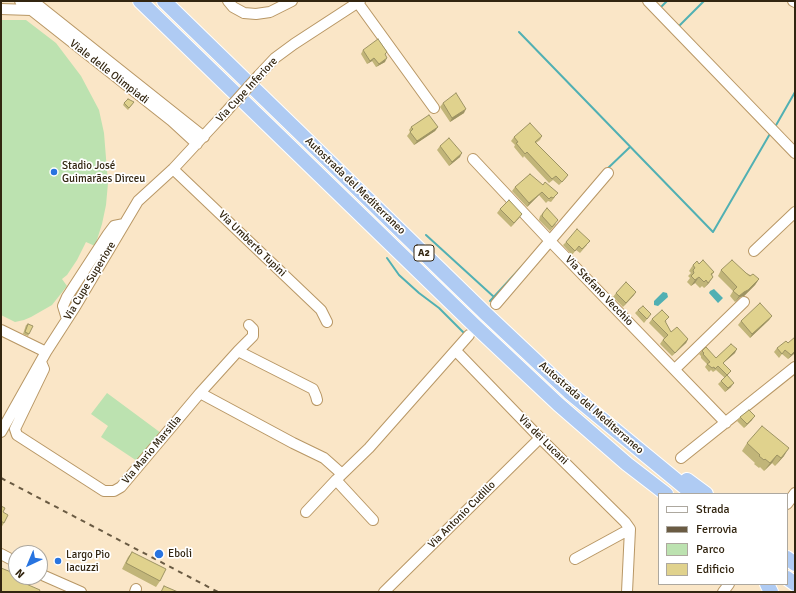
<!DOCTYPE html>
<html>
<head>
<meta charset="utf-8">
<style>
  body { margin:0 }
  #map { position:relative; width:796px; height:593px; overflow:hidden; background:#fae6c7; font-family:Signika,sans-serif }
  canvas { display:block }
  .frame { position:absolute; inset:0; border:2px solid #322510; pointer-events:none }
  .legend { position:absolute; left:658px; top:493px; width:130px; height:92px; box-sizing:border-box; background:#fff; border:1px solid #ada89f; margin:0; padding:5px 7px; list-style:none; font-size:12px; color:#322510 }
  .legend li { display:flex; align-items:center; gap:8px; height:20px }
  .legend b { width:20px; border:1px solid #ada89f }
  .north { position:absolute; left:8px; top:545px; width:40px; height:40px; box-sizing:border-box; background:#fff; border:1px solid #ada89f; border-radius:50%; rotate:224deg; font-size:11px; font-weight:700; line-height:16px; text-align:center; color:#322510 }
  .north::after { content:''; display:block; margin:auto; width:14px; height:18px; background:#2874e0; clip-path:polygon(50% 0,100% 100%,50% 72%,0 100%) }
</style>
</head>
<body>
<div id="map">
<canvas width="796" height="593"></canvas>
<div class="frame"></div>
<ul class="legend">
<li><b style="height:5px;background:#fff"></b>Strada</li>
<li><b style="height:5px;background:#6a5b43"></b>Ferrovia</li>
<li><b style="height:11px;background:#bce2b0"></b>Parco</li>
<li><b style="height:11px;background:#e0d28d"></b>Edificio</li>
</ul>
<div class="north">N</div>
</div>
<script>
const ctx = document.querySelector('canvas').getContext('2d');
ctx.lineJoin = 'round';
function fillPath(path, color) { ctx.fillStyle = color; ctx.fill(path, 'evenodd'); }
const toPath = rows => new Path2D(rows.map(r => 'M' + r).join(''));
function stroke(path, color, width, dash) { ctx.strokeStyle = color; ctx.lineWidth = width; ctx.lineCap = dash ? 'butt' : 'round'; ctx.setLineDash(dash || []); ctx.stroke(path); }
function drawText(font, color, halo, rows, align = 'center') {
  ctx.font = font + ' Signika,sans-serif'; ctx.lineWidth = 3.5; ctx.setLineDash([]); ctx.textBaseline = 'middle'; ctx.strokeStyle = halo; ctx.fillStyle = color; for (const [text, x, y, turn = 0] of rows) {
    ctx.save(); ctx.translate(x, y); ctx.rotate((+turn || 0) * Math.PI / 180); ctx.textAlign = isNaN(turn) ? turn : align; if (halo) ctx.strokeText(text, 0, 0); ctx.fillText(text, 0, 0); ctx.restore();
  }
}
const green = toPath([
  [1,20,26,20,56,43,81,76,99,110,104,133,108,183,106,205,102,224,95,246,86,242,77,260,67,275,62,279,67,286,52,305,31,317,24,320,15,322,1,315],
  [107,393,161,433,137,461,101,437,108,426,91,414]
]);
const water = toPath([
  [714,289,723,298,718,303,709,293,710,291],
  [663,292,667,293,668,297,658,306,654,305,654,301]
]);
const stream = toPath([
  [661,7,667,1],
  [679,26,704,1],
  [519,32,713,232,771,132],
  [775,127,795,92],
  [606,170,630,147],
  [426,235,494,297],
  [387,258,399,275,419,293,439,308,465,334],
  [490,301,526,262]
]);
const minor = toPath([
  [20,1,172,121,197,144],
  [33,1,204,137],
  [228,1,233,7,244,13,256,14,270,12,292,1],
  [648,1,795,153],
  [793,1,795,2],
  [358,3,434,108],
  [1,9,31,10],
  [259,75,275,58,294,44,360,1],
  [473,159,550,241,726,423],
  [173,169,321,310,327,322],
  [754,251,795,212],
  [496,304,608,173],
  [67,319,63,306,67,297,108,234,114,226,124,224],
  [1,330,46,352],
  [238,351,313,389,316,396,317,400],
  [456,351,540,438,625,522,630,529,627,592],
  [41,362,44,369,15,429,17,435,104,491,114,491,121,487,200,393,238,351,253,336,253,329,249,325],
  [675,369,744,302],
  [200,393,293,443,324,458,342,474],
  [1,432,46,352,75,307,138,201,173,169,224,114],
  [681,458,795,367],
  [336,480,373,520],
  [787,504,795,493],
  [306,512,336,480,369,448,469,335],
  [1,554,16,562],
  [575,559,630,529],
  [40,574,81,592],
  [135,592,136,589],
  [384,592,540,438],
  [723,592,729,584]
]);
const highway = toPath([
  [140,1,474,325,558,404,627,464,666,494],
  [164,1,485,313,569,392,693,494],
  [687,480,706,494],
  [787,558,795,564],
  [787,578,795,584],
  [767,584,771,592]
]);
const rail = toPath([
  [1,478,218,592]
]);
const minorBridge = toPath([
  [224,114,259,75]
]);
const wall = toPath([
  [363,50,387,52,385,54,385,62,376,67,372,61,367,64,361,54],
  [134,102,128,110,123,105,124,103],
  [443,103,464,113,450,122,440,107],
  [411,127,438,127,435,131,414,145,407,136,410,132,409,130],
  [542,136,540,140,536,143,568,175,565,179,559,185,553,180,549,183,524,156,523,158,514,147,515,145,511,141,514,137],
  [440,146,460,157,449,166,437,150],
  [530,174,555,197,551,202,548,201,546,203,539,195,527,207,512,191,515,187],
  [500,209,522,214,519,218,511,227,497,213],
  [543,213,556,224,550,231,539,220,540,216],
  [566,242,587,245,580,253,576,250,572,255,563,245],
  [699,264,714,272,712,275,709,283,704,288,702,286,700,288,695,283,691,286,687,282,690,278,688,276,691,273,689,271,693,265],
  [721,270,746,273,759,279,755,285,744,296,740,297,735,302,730,296,733,291,718,276],
  [616,293,634,295,623,307,613,297],
  [638,310,648,318,644,323,635,313],
  [772,316,769,320,750,338,738,325,741,321],
  [652,319,667,321,665,322,671,332,688,339,686,343,672,356,660,344,664,338,649,323],
  [28,324,29,334,28,336,23,334,26,325],
  [777,348,795,353,788,359,782,354,779,358,774,352],
  [702,351,716,358,735,353,723,363,731,371,727,376,731,387,725,392,718,384,721,381,725,378,716,370,713,372,711,370,709,372,705,367,707,364,701,358,701,356,699,354],
  [740,417,752,420,744,428,737,421],
  [747,443,784,456,775,466,772,463,764,471,760,467,759,468,754,464,755,463,742,451],
  [1,506,4,523,1,528],
  [132,552,160,581,156,587,122,569,128,557]
]);
const shadedWall = toPath([
  [374,58,372,61,367,64,370,61],
  [387,58,385,62,376,67,379,64],
  [466,109,464,113,450,122,452,118],
  [438,127,435,131,414,145,417,141],
  [462,153,460,157,449,166,452,162],
  [542,192,527,207,529,203],
  [522,214,519,218,511,227,514,223],
  [699,277,695,283,691,286,695,280],
  [713,277,709,283,704,288,708,283],
  [759,279,755,285,744,296,740,297,735,302,739,296,744,292],
  [636,292,634,295,623,307,626,303],
  [772,316,769,320,750,338,752,334],
  [688,339,686,343,672,356,675,353],
  [737,349,735,353,720,366],
  [795,351,795,353,788,359,791,355],
  [734,383,731,387,725,392,728,388],
  [755,416,752,420,744,428,747,424],
  [789,448,784,456,775,466,781,458],
  [777,455,772,463,764,471,770,463]
]);
const building = toPath([
  [378,39,387,52,385,54,387,58,379,64,374,58,370,61,363,50,378,39],
  [456,93,466,109,452,118,443,103,456,93],
  [128,99,134,102,129,108,124,103,128,99],
  [429,115,438,127,417,141,410,132,413,129,411,127,429,115],
  [530,123,542,136,535,142,568,175,562,182,556,176,552,179,527,152,525,154,516,143,518,142,514,137,530,123],
  [449,138,462,153,452,162,440,146,449,138],
  [530,174,543,185,545,182,558,193,553,198,551,197,549,199,542,192,529,203,515,187,530,174],
  [509,200,522,214,514,223,500,209,509,200],
  [547,208,558,220,552,227,542,216,543,213,547,208],
  [577,229,590,241,582,249,579,246,575,251,566,242,577,229],
  [703,260,714,272,711,274,713,277,708,283,706,280,704,282,699,277,695,280,691,276,694,273,693,270,695,268,693,265,697,261,699,264,703,260],
  [732,260,746,273,750,276,753,274,759,279,748,290,744,292,739,296,733,291,737,287,721,270,732,260],
  [626,282,636,292,626,303,616,293,626,282],
  [760,303,772,316,752,334,741,321,760,303],
  [643,306,651,314,647,319,638,310,643,306],
  [662,310,669,317,665,321,671,332,677,327,688,339,675,353,663,340,668,335,652,319,662,310],
  [28,324,33,326,29,334,25,332,28,324],
  [795,337,795,351,791,355,785,350,782,354,777,348,786,341,788,343,795,337],
  [731,344,737,349,723,363,731,371,727,375,718,366,715,369,714,367,712,368,707,364,710,362,703,354,704,353,702,351,706,347,716,358,731,344],
  [727,375,734,383,728,388,721,381,727,375],
  [749,410,755,416,747,424,740,417,749,410],
  [762,426,789,448,781,458,777,455,770,463,765,459,764,460,759,456,760,455,747,443,762,426],
  [1,506,5,508,3,512,8,515,4,523,1,521,1,506],
  [132,552,166,569,160,581,126,563,132,552],
  [1,568,16,574,16,577,19,577,17,580,40,590,39,592,1,592,1,568],
  [164,586,178,592,161,592,164,586]
]);
const markers = [
  [54,172,4,"#2874e0"],
  [159,554,5,"#2874e0"],
  [58,561,4,"#2874e0"]
];
const shields = [
  [424,253,20]
];
const shieldNames = [
  ["A2",424,253]
];
const streetNames = [
  ["Viale delle Olimpiadi",109,72,38],
  ["Via Cupe Inferiore",247,90,-47],
  ["Autostrada del Mediterraneo",355,186,44],
  ["Via Umberto Tupini",252,244,44],
  ["Via Cupe Superiore",90,281,-59],
  ["Via Stefano Vecchio",599,291,46],
  ["Autostrada del Mediterraneo",591,408,41],
  ["Via dei Lucani",543,440,45],
  ["Via Mario Marsilia",152,450,-50],
  ["Via Antonio Cudillo",462,515,-45]
];
const poiNames = [
  ["Stadio José",62,166],
  ["Guimarães Dirceu",62,179],
  ["Eboli",168,554],
  ["Largo Pio",66,555],
  ["Iacuzzi",66,568]
];
fillPath(green, '#bce2b0');
fillPath(water, '#51b0b3');
stroke(stream, '#51b0b3', 2);
stroke(minor, '#b89765', 12);
stroke(highway, '#fff', 16);
stroke(minor, '#fff', 10);
stroke(highway, '#afcbf3', 14);
stroke(rail, '#6a5b43', 2, [5, 5]);
stroke(minorBridge, '#b89765', 12, []);
stroke(minorBridge, '#fff', 10);
fillPath(wall, '#c1b579');
fillPath(shadedWall, '#9d9363');
fillPath(building, '#e0d28d');
stroke(building, '#9d9363', 1);
for (const [x, y, r, color] of markers) { const dot = new Path2D(); dot.arc(x, y, r, 0, 2 * Math.PI); ctx.fillStyle = color; ctx.fill(dot); stroke(dot, '#fff', 1.5); }
for (const [x, y, w] of shields) { const box = new Path2D(); box.roundRect(x - w / 2, y - 8, w, 16, 3); ctx.fillStyle = '#fff'; ctx.fill(box); stroke(box, '#322510', 1); }
drawText('bold 10px', '#322510', null, shieldNames);
drawText('11px', '#322510', '#fff', streetNames);
drawText('11px', '#322510', '#fff', poiNames, 'left');
</script>
</body>
</html>
